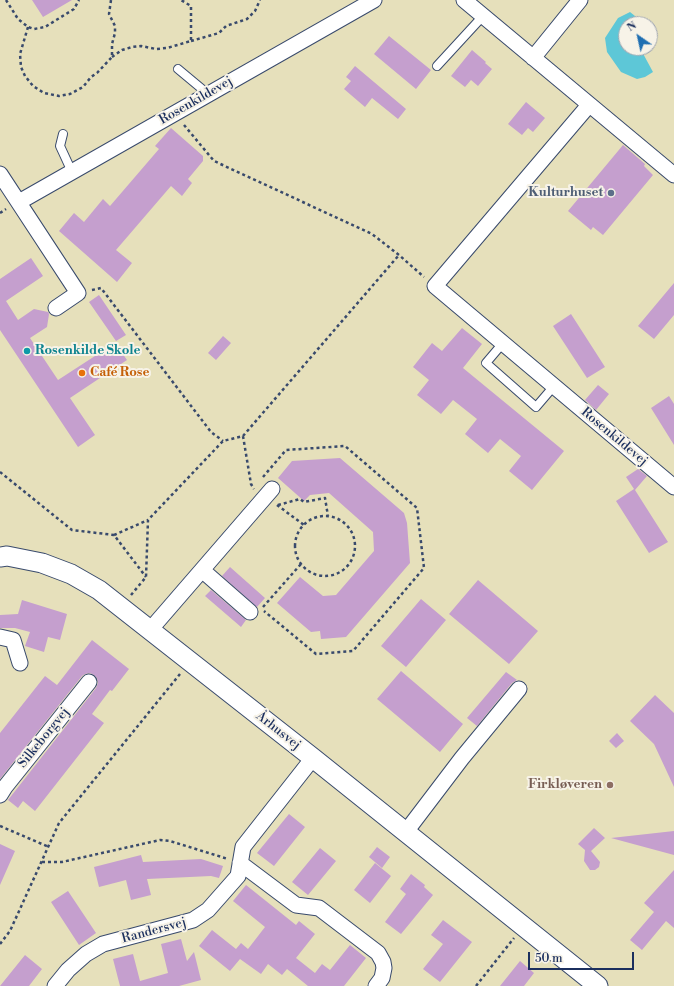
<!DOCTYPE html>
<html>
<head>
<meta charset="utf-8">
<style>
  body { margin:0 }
  #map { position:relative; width:674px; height:986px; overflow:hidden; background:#e6e0bb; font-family:"Libre Bodoni",serif }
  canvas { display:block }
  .north { position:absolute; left:618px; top:16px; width:40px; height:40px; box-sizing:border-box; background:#f7f3e8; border:1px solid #9fa5b1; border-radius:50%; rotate:326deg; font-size:11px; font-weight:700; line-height:16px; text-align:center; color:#1b2f5e }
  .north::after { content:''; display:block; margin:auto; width:14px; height:18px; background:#1f6fb2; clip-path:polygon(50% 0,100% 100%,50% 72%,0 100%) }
  .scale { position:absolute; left:528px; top:952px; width:106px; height:18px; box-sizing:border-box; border:2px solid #1b2f5e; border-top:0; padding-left:5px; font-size:12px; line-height:14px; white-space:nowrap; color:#1b2f5e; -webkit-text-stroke:3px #f7f3e8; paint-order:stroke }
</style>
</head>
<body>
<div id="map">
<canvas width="674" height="986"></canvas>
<div class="north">N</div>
<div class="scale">50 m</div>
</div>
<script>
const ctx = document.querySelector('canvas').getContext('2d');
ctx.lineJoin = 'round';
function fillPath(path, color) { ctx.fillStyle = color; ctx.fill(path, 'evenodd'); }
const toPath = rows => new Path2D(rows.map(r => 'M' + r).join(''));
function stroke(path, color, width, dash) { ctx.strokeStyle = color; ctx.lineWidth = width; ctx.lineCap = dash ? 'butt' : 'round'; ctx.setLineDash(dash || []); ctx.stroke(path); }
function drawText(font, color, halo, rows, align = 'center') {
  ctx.font = font + ' "Libre Bodoni",serif'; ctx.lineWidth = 4; ctx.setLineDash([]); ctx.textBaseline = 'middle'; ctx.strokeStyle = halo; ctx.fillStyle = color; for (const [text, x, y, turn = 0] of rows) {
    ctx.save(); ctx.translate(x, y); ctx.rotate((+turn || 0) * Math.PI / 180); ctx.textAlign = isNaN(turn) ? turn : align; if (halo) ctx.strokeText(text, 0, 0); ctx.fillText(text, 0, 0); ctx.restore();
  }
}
const water = toPath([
  [630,12,635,16,634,24,626,24,626,48,640,48,653,72,645,77,637,79,621,72,607,52,605,38,618,18]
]);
const building = toPath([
  [32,0,72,0,43,17],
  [389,36,431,70,416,89,374,54],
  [472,50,486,62,485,63,492,69,478,86,471,80,465,87,451,76],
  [355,66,406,109,398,119,372,98,365,107,344,89,351,81,346,77],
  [526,102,545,118,533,132,528,128,522,135,508,124],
  [171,128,203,156,203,161,188,179,192,183,182,196,171,186,116,250,132,263,117,282,59,231,74,213,84,222,103,199,110,206,159,149,155,146],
  [623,145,645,164,644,166,653,175,603,235,593,227,591,230,568,211],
  [31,258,43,276,6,301,18,320,34,309,48,312,49,314,47,327,30,338,58,380,115,343,127,360,70,398,95,435,78,447,0,330,0,279],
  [674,283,674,315,654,339,638,326],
  [99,295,126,335,116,341,89,302],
  [571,314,605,367,587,378,553,326],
  [462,328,482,344,463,368,564,451,532,490,509,471,521,456,500,439,488,453,465,434,477,419,453,400,441,414,417,395,429,380,413,367,432,343,442,351],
  [223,336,231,343,216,360,208,353],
  [598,385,609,394,596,410,585,400],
  [669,396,674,404,674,445,651,408],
  [340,458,404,513,407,523,410,563,346,637,321,639,320,631,311,632,277,603,300,577,323,596,336,595,374,551,373,532,329,493,310,495,304,501,278,478,292,461],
  [638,469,647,476,635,490,668,542,649,553,616,501,634,489,626,477],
  [230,567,265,598,257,607,222,576],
  [478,580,538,631,509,664,449,614],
  [211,590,246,620,241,627,205,596],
  [421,599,446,620,406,667,381,646],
  [22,600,67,614,60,640,48,637,44,652,25,646,30,632,15,628,0,628,0,615,18,614],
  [92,640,129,669,112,691,110,690,92,714,104,723,35,811,23,801,18,808,8,800,96,688,98,683,97,678,94,675,90,673,85,674,82,676,0,779,0,733,45,676,57,685],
  [401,671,463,724,440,752,377,699],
  [506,672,517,680,512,683,477,726,467,718],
  [655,695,674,713,674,787,654,744,630,721],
  [617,733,624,741,616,748,609,741],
  [289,814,305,827,274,866,257,853],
  [594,828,605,838,591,851,600,862,599,867,595,870,590,870,584,861,585,850,578,844],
  [674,831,674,855,611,838],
  [0,844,15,851,0,885],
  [377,847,390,857,382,868,369,857],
  [320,848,336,861,308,895,292,882],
  [141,855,143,862,201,859,223,866,219,878,211,876,147,879,151,895,131,900,126,880,99,887,94,867],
  [375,863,391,876,370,903,354,890],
  [674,870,674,928,666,921,642,950,630,940,654,912,644,903],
  [411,874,425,885,424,887,433,895,401,934,385,922,406,894,400,889],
  [246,885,296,925,299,921,315,934,296,958,315,973,322,964,330,970,350,945,366,958,344,986,308,986,287,969,282,975,268,964,261,974,240,959,230,971,199,946,212,930,236,949,241,943,248,949,265,927,233,901],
  [68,891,96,933,79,945,51,902],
  [443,920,472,942,440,982,423,969,443,944,431,935],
  [181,939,187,961,194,952,201,980,179,986,120,986,113,959,133,954,140,981,168,973,161,944],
  [25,955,42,969,29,986,0,986],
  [520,961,534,973,524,986,500,986]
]);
const path = toPath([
  [6,0,18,19,28,27,34,29,45,27,74,9,79,0],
  [28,27,20,54,21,67,25,76,33,86,44,93,59,96,70,94,83,87,91,77,97,73,112,57,112,44,115,33,115,26,109,14,111,0],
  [191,41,219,33,226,26,247,19,255,11,260,0],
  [112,57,122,50,132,47,141,46,156,49,167,48,191,41,191,6,181,0],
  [184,125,214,161,372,234,399,255,424,277],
  [0,213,6,209],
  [92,290,101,288,211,432,223,441],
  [243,436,251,484,254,489],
  [0,472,72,530,114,535,146,577],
  [263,477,286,450,345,446,417,508,424,568,353,651,316,654,264,611],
  [277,505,304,525],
  [278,505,300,499,304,502,325,498,328,516],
  '295 546a30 30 0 1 1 60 0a30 30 0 1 1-60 0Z',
  [114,535,148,520],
  [131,595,146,577,148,520,223,441,243,436,399,255],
  [263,607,301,564],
  [0,826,49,847],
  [42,862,62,862,160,840,170,841,228,859],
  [0,944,10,931,59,823,180,674],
  [476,986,514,938]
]);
const service = toPath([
  [437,66,483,16],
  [178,69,208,94],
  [63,134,60,146,72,172],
  [503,343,486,363,536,407,554,386]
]);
const minor = toPath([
  [464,0,674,175],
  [533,58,580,0],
  [589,105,435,286,674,487],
  [0,174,78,293,56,308],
  [19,202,374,0],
  [202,570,250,612],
  [150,630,272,489],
  [0,637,13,640,20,663],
  [0,795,5,787,89,682],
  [405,833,462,758,519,689],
  [240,863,296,905,319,908,378,953,383,962,384,968,382,978,376,986],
  [55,986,68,970,86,954,103,944,193,920,208,910,238,876,243,847,313,758]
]);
const tertiary = toPath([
  [0,557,7,556,42,563,71,574,99,590,313,758,598,986]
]);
const markers = [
  [611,193,4,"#5c6f8a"],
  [27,351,4,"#0f9aa8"],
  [82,373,4,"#e8710a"],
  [610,785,4,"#8d6e63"]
];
const streetNames = [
  ["Rosenkildevej",196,101,-30],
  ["Rosenkildevej",614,437,40],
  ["Århusvej",278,731,38],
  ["Silkeborgvej",44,738,-51],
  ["Randersvej",154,931,-15]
];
const serviceNames = [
  ["Kulturhuset",603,193]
];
const cultureNames = [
  ["Rosenkilde Skole",35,351]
];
const foodNames = [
  ["Café Rose",90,373]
];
const educationNames = [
  ["Firkløveren",602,785]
];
fillPath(water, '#5dc7d7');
fillPath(building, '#c59fce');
stroke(service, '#394a6c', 10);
stroke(minor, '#394a6c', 17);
stroke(tertiary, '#394a6c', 21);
stroke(path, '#394a6c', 2.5, [3, 3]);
stroke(service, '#fff', 8);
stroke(minor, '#fff', 15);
stroke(tertiary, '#fff', 19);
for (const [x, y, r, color] of markers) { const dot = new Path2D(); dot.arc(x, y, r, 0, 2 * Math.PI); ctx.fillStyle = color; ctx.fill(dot); stroke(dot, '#f7f3e8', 1.5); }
drawText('13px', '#1b2f5e', '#f7f3e8', streetNames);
drawText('bold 13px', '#4e5e75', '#f7f3e8', serviceNames, 'right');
drawText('bold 13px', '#0d838f', '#f7f3e8', cultureNames, 'left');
drawText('bold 13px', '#c56008', '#f7f3e8', foodNames, 'left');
drawText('bold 13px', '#785e54', '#f7f3e8', educationNames, 'right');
</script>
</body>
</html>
